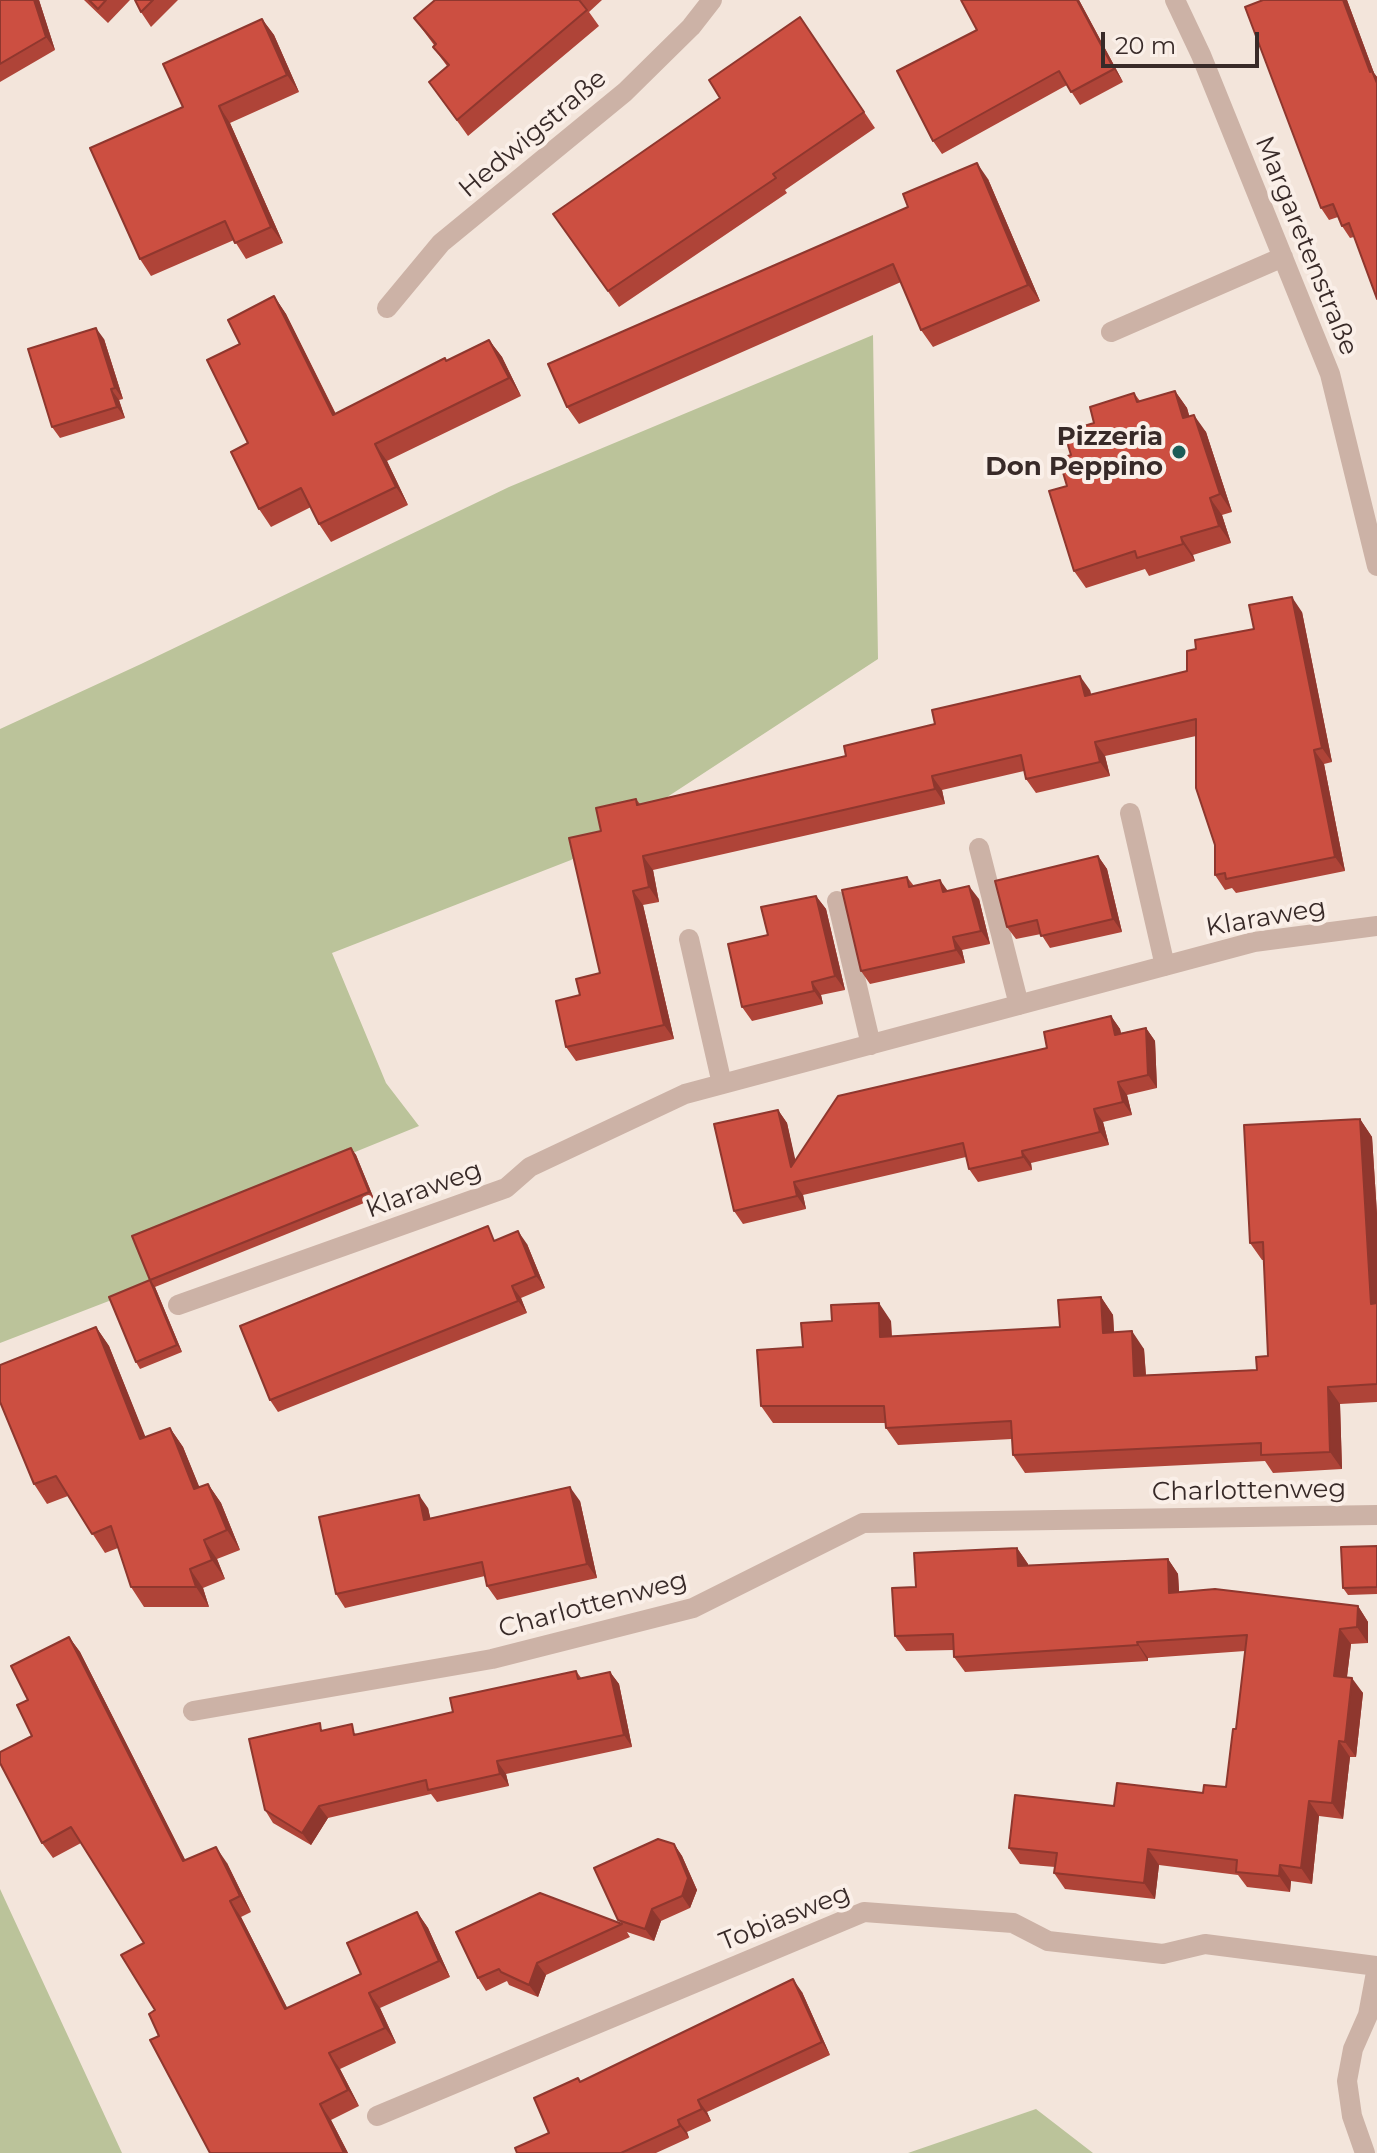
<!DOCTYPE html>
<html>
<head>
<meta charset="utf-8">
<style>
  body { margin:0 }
  #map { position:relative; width:1377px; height:2153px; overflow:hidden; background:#f3e5db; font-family:Montserrat,sans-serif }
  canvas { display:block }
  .scale { position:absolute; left:1101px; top:32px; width:158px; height:36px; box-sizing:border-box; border:4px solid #382a28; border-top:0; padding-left:10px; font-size:24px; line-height:28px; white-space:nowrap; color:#382a28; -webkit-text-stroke:6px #faefe8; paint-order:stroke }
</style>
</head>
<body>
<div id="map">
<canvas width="1377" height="2153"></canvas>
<div class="scale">20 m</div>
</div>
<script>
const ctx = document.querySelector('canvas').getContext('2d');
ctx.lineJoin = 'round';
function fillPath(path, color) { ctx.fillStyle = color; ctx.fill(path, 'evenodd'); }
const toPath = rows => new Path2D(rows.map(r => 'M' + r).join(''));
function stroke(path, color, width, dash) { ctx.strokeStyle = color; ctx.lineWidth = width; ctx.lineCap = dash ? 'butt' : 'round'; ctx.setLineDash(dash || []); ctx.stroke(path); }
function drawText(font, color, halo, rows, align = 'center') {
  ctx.font = font + ' Montserrat,sans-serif'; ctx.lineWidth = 8; ctx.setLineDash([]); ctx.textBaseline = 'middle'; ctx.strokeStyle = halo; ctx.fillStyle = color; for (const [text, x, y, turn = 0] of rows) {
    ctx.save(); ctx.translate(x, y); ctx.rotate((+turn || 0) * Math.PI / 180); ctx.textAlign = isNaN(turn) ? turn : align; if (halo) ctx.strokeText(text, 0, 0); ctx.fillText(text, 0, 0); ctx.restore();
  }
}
const green = toPath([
  [873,335,878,659,571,860,332,953,386,1083,419,1126,136,1241,153,1284,0,1343,0,729,141,664,509,487],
  [0,1889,122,2153,0,2153],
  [1036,2109,1093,2153,908,2153]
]);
const minor = toPath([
  [1175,0,1201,55,1330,374,1377,566],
  [387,308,441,243,625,92,691,27,712,0],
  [1111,332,1283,257],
  [1130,813,1165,966],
  [979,848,1019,1005],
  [837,901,871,1045],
  [689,939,722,1084],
  [178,1305,506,1188,530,1167,685,1094,1254,942,1377,926],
  [193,1711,492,1659,693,1608,863,1523,1377,1515],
  [377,2116,864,1912,1013,1923,1048,1941,1163,1954,1205,1944,1377,1966],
  [1365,2153,1352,2116,1347,2081,1353,2049,1368,2015,1377,1967]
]);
const wall = toPath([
  [0,0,39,0,55,50,0,82],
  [84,0,130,0,108,23],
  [135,0,178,0,151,27,141,12],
  [435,0,602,0,589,12,599,26,468,136,429,82,447,66,433,47,434,45,414,18],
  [1079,0,1123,82,1080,105,1067,85,942,154,933,141],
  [1263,0,1347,0,1374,73,1377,77,1377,299,1354,237,1350,238,1342,226,1338,217,1329,220,1321,208],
  [800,17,875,128,785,190,787,193,619,307,553,214,720,98],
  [262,19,274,35,299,92,230,123,283,243,246,259,234,240,151,276,140,259,183,107],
  [988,179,1040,301,933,347,921,330,901,282,579,424,567,407],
  [274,296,286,314,336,414,489,340,502,357,521,396,387,461,408,505,331,542,319,524,311,507,271,527,259,509,248,443,240,344],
  [104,339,123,399,119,400,125,418,60,438,52,427],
  [1175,391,1187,408,1189,416,1206,432,1232,512,1222,515,1231,543,1193,555,1195,561,1149,576,1145,569,1086,588,1074,571,1067,486,1071,455,1094,423,1134,393,1140,401],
  [1302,612,1332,762,1324,764,1345,871,1236,893,1232,888,1225,890,1215,875,1215,845,1196,736,1105,756,1110,776,1036,793,1026,779,1024,771,942,790,945,804,653,870,659,902,643,905,674,1039,576,1061,566,1047,580,995,600,973,601,831,636,799,640,804,846,756,1090,690,1091,695,1187,671,1196,649],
  [1098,856,1107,869,1122,932,1050,948,1041,934,1016,939,1007,927],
  [907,877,914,886,948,891,979,899,990,944,962,950,965,963,870,984,861,971],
  [816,896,826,909,845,990,821,995,823,1004,752,1021,742,1007,768,935],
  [1111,1016,1120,1029,1121,1033,1146,1028,1155,1041,1157,1088,1127,1095,1132,1115,1103,1122,1109,1145,1031,1163,1032,1170,978,1182,969,1169,966,1157,803,1195,806,1209,743,1224,734,1211,778,1110,787,1123,795,1161,1047,1048],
  [1360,1119,1372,1137,1377,1214,1377,1402,1340,1404,1342,1469,1273,1473,1265,1461,1025,1473,1013,1455,1012,1439,898,1445,886,1428,885,1423,773,1423,761,1406,803,1347,891,1321,892,1336,1060,1327,1101,1297,1113,1315,1114,1333,1144,1349,1146,1375,1257,1370,1268,1356,1264,1260,1262,1260,1250,1243],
  [351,1148,356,1155,374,1199,155,1287,182,1352,140,1369,136,1362,150,1280],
  [497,1240,527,1244,545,1288,521,1298,527,1313,278,1412,270,1400],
  [96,1327,109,1346,145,1437,170,1428,183,1447,199,1487,208,1484,221,1503,240,1550,217,1559,225,1579,203,1588,209,1607,144,1607,131,1587,118,1548,105,1553,68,1496,47,1504,34,1484],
  [580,1501,597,1578,497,1600,487,1586,485,1576,345,1608,336,1594,428,1508,430,1518],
  [1377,1546,1377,1594,1348,1595,1343,1588],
  [1017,1548,1028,1564,1028,1566,1168,1559,1178,1574,1179,1592,1358,1606,1368,1622,1368,1643,1351,1644,1347,1677,1363,1693,1356,1757,1350,1757,1343,1819,1319,1816,1312,1884,1291,1881,1290,1892,1247,1887,1238,1875,1159,1865,1155,1899,1065,1889,1054,1873,1055,1867,1020,1864,1009,1848,1114,1806,1203,1793,1226,1787,1236,1729,1245,1651,1148,1658,1148,1661,965,1672,954,1657,954,1650,906,1651,895,1636,916,1587],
  [69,1637,80,1652,185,1860,227,1863,251,1912,241,1917,287,2008,361,1974,417,1912,428,1928,450,1977,380,2008,396,2043,340,2069,359,2106,331,2120,348,2153,210,2153,159,2036,144,1943,81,1843,53,1858,42,1843,28,1700],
  [576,1671,582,1679,610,1672,619,1684,632,1747,506,1774,509,1786,437,1802,431,1794,328,1818,311,1845,273,1823,265,1810,325,1730,359,1734,453,1712],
  [674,1844,682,1856,697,1890,690,1908,661,1921,654,1941,627,1932,630,1937,546,1975,538,1997,509,1985,507,1981,486,1991,478,1978,456,1932,622,1924,618,1920],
  [802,1992,830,2055,707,2112,711,2121,687,2132,689,2138,656,2153,517,2153,549,2133,581,2082]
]);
const shadedWall = toPath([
  [34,0,39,0,55,50,46,37],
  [1077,0,1079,0,1123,82,1114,69],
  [1343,0,1347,0,1374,73,1377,77,1377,83,1370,72],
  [262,19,274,35,299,92,287,75],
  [219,106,230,123,283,243,271,227],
  [977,163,988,179,1040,301,1028,285],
  [274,296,286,314,345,433,333,415],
  [96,328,104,339,123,399,115,388],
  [489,340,502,357,521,396,509,378],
  [111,389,119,400,125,418,117,407],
  [1175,391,1187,408,1195,435,1183,418],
  [1194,415,1206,432,1232,512,1220,494],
  [375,444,387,461,408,505,396,487],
  [1210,498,1222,515,1231,543,1219,526],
  [1181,537,1193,555,1195,561,1183,544],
  [1292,597,1302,612,1332,762,1322,748],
  [1080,676,1090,690,1095,711,1085,696],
  [1095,742,1105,756,1110,776,1100,762],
  [1314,750,1324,764,1345,871,1335,857],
  [932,776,942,790,945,804,935,789],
  [643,856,653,870,659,902,649,887],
  [1098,856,1107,869,1122,932,1113,919],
  [940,880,950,894,943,892],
  [969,886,979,899,990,944,981,931],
  [633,891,643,905,674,1039,664,1025],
  [816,896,826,909,845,990,835,976],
  [953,937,962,950,965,963,956,950],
  [812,982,821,995,823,1004,814,991],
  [1111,1016,1120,1029,1124,1047,1115,1035],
  [1146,1028,1155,1041,1157,1088,1148,1075],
  [1118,1082,1127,1095,1132,1115,1123,1102],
  [1094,1109,1103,1122,1109,1145,1100,1132],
  [778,1110,787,1123,800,1180,791,1167],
  [1360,1119,1372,1137,1377,1214,1377,1312,1371,1304],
  [351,1148,356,1155,374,1199,369,1192],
  [1022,1151,1031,1163,1032,1170,1023,1157],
  [794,1182,803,1195,806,1209,797,1196],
  [518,1231,527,1244,545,1288,536,1276],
  [150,1280,155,1287,182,1352,177,1345],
  [512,1286,521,1298,527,1313,518,1301],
  [1101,1297,1113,1315,1115,1351,1103,1333],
  [879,1303,891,1321,892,1354,880,1337],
  [96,1327,109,1346,154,1458,140,1439],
  [1132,1331,1144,1349,1147,1393,1134,1376],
  [1328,1387,1340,1404,1342,1469,1330,1452],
  [170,1428,183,1447,208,1508,194,1489],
  [208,1484,221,1503,240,1550,227,1530],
  [570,1487,580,1501,597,1578,587,1564],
  [419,1495,428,1508,434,1533,424,1520],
  [204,1540,217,1559,225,1579,212,1560],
  [1017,1548,1028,1564,1029,1582,1018,1566],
  [1168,1559,1178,1574,1180,1608,1169,1593],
  [190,1569,203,1588,209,1607,196,1587],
  [1358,1606,1368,1622,1368,1643,1357,1627],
  [1340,1629,1351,1644,1345,1692,1334,1676],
  [69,1637,80,1652,194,1877,183,1861],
  [1137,1642,1148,1658,1148,1661,1138,1645],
  [610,1672,619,1684,632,1747,624,1735],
  [1352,1678,1363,1693,1356,1757,1345,1742],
  [1339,1741,1350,1757,1343,1819,1332,1803],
  [497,1761,506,1774,509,1786,500,1774],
  [1309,1801,1319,1816,1312,1884,1301,1868],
  [319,1806,328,1818,311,1845,302,1833],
  [674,1844,682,1856,697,1890,690,1908,682,1896],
  [216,1847,227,1863,251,1912,240,1896],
  [1148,1849,1159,1865,1155,1899,1144,1883],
  [1280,1865,1291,1881,1290,1892,1279,1876],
  [230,1901,241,1917,296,2025,285,2009],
  [652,1909,661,1921,654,1941,645,1929],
  [417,1912,428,1928,450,1977,439,1961],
  [537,1963,546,1975,538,1997,529,1985],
  [793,1979,802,1992,830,2055,822,2042],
  [369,1993,380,2008,396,2043,385,2028],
  [329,2053,340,2069,359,2106,348,2090],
  [698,2100,707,2112,711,2121,702,2109],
  [320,2104,331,2120,348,2153,344,2153],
  [678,2120,687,2132,689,2138,680,2126]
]);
const building = toPath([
  [0,0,34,0,46,37,0,64,0,0],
  [89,0,106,0,98,9,89,0],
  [135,0,153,0,141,12,135,0],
  [435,0,579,0,587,10,457,120,429,82,449,65,433,47,436,44,414,18,435,0],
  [961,0,1077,0,1114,69,1071,92,1059,71,933,141,897,71,977,30,961,0],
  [1263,0,1343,0,1370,72,1372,71,1377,83,1377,299,1349,223,1342,226,1333,204,1321,208,1245,7,1263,0],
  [800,17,864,112,773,174,776,178,608,291,553,214,720,98,709,80,800,17],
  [262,19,287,75,219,106,271,227,235,243,225,221,140,259,90,148,183,107,163,64,262,19],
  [977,163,1028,285,921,330,893,264,567,407,548,364,908,207,903,194,977,163],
  [274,296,333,415,445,358,446,361,489,340,509,378,375,444,396,487,319,524,301,488,259,509,231,452,248,443,207,360,240,344,228,320,274,296],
  [96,328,115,388,111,389,117,407,52,427,28,349,96,328],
  [1175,391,1183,418,1194,415,1220,494,1210,498,1219,526,1181,537,1183,544,1137,558,1135,551,1074,571,1049,491,1067,486,1059,459,1071,455,1064,432,1094,423,1090,407,1134,393,1137,402,1175,391],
  [1292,597,1322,748,1314,750,1335,857,1226,879,1225,873,1215,875,1215,845,1196,788,1196,719,1095,742,1100,762,1026,779,1021,755,932,776,935,789,643,856,649,887,633,891,664,1025,566,1047,556,1001,580,995,576,979,600,973,569,838,601,831,596,808,636,799,637,805,846,756,844,746,935,724,932,710,1080,676,1085,696,1187,671,1187,651,1196,649,1195,640,1254,629,1249,605,1292,597],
  [1098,856,1113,919,1041,936,1037,920,1007,927,995,881,1098,856],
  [907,877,909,887,940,880,943,892,969,886,981,931,953,937,956,950,861,971,842,890,907,877],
  [816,896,835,976,812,982,814,991,742,1007,728,944,768,935,761,907,816,896],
  [1111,1016,1115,1035,1146,1028,1148,1075,1118,1082,1123,1102,1094,1109,1100,1132,1022,1151,1023,1157,969,1169,963,1143,794,1182,797,1196,734,1211,714,1124,778,1110,791,1167,838,1096,1047,1048,1044,1032,1111,1016],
  [1360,1119,1371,1304,1377,1303,1377,1384,1328,1387,1330,1452,1261,1455,1261,1443,1013,1455,1011,1421,886,1428,884,1406,761,1406,757,1350,803,1347,801,1323,832,1321,831,1305,879,1303,880,1337,1060,1327,1058,1300,1101,1297,1103,1333,1132,1331,1134,1376,1257,1370,1256,1357,1268,1356,1263,1242,1250,1243,1244,1125,1360,1119],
  [351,1148,369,1192,150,1280,132,1236,351,1148],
  [488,1226,494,1241,518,1231,536,1276,512,1286,518,1301,270,1400,240,1326,488,1226],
  [150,1280,177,1345,136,1362,109,1297,150,1280],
  [96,1327,140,1439,170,1428,194,1489,208,1484,227,1530,204,1540,212,1560,190,1569,196,1587,131,1587,111,1526,92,1534,56,1476,34,1484,0,1402,0,1365,96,1327],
  [570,1487,587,1564,487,1586,482,1562,336,1594,319,1517,419,1495,424,1520,570,1487],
  [1377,1546,1377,1587,1343,1588,1341,1547,1377,1546],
  [1017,1548,1018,1566,1168,1559,1169,1593,1215,1589,1358,1606,1357,1627,1340,1629,1334,1676,1352,1678,1345,1742,1339,1741,1332,1803,1309,1801,1301,1868,1280,1865,1279,1876,1236,1872,1237,1860,1148,1849,1144,1883,1054,1873,1057,1853,1009,1848,1015,1795,1114,1806,1117,1783,1203,1793,1204,1785,1226,1787,1233,1729,1236,1729,1247,1635,1137,1642,1138,1645,954,1657,953,1634,895,1636,892,1588,916,1587,914,1553,1017,1548],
  [69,1637,183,1861,216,1847,240,1896,230,1901,285,2009,361,1974,347,1943,417,1912,439,1961,369,1993,385,2028,329,2053,348,2090,320,2104,344,2153,210,2153,150,2040,159,2036,149,2014,155,2010,121,1955,144,1943,71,1827,42,1843,0,1763,0,1752,32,1736,17,1705,28,1700,11,1666,69,1637],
  [576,1671,578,1679,610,1672,624,1735,497,1761,500,1774,428,1790,426,1780,319,1806,302,1833,265,1810,249,1739,320,1723,321,1731,352,1724,354,1735,453,1712,450,1698,576,1671],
  [658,1839,674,1844,688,1878,682,1896,652,1909,645,1929,618,1920,594,1868,658,1839],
  [540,1893,622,1924,537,1963,529,1985,501,1972,499,1969,478,1978,456,1932,540,1893],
  [793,1979,822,2042,698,2100,702,2109,678,2120,680,2126,621,2153,517,2153,515,2148,549,2133,534,2098,578,2078,580,2082,793,1979]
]);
const markers = [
  [1179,452,8,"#1b5c57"]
];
const streetNames = [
  ["Hedwigstraße",533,134,-40],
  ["Margaretenstraße",1306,246,68],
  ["Klaraweg",1266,918,-10],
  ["Klaraweg",424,1190,-20],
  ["Charlottenweg",1249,1491,-1],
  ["Charlottenweg",593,1605,-15],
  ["Tobiasweg",785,1918,-22]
];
const poiNames = [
  ["Pizzeria",1163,437],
  ["Don Peppino",1163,467]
];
fillPath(green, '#bbc39a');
stroke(minor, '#ccb2a6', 20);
fillPath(wall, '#af4438');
fillPath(shadedWall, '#8f372e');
fillPath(building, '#cc4f41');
stroke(building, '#8f372e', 2);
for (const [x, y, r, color] of markers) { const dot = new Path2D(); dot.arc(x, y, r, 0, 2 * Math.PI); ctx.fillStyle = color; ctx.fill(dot); stroke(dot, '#faefe8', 3); }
drawText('26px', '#382a28', '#faefe8', streetNames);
drawText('bold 26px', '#382a28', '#faefe8', poiNames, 'right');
</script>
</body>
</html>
